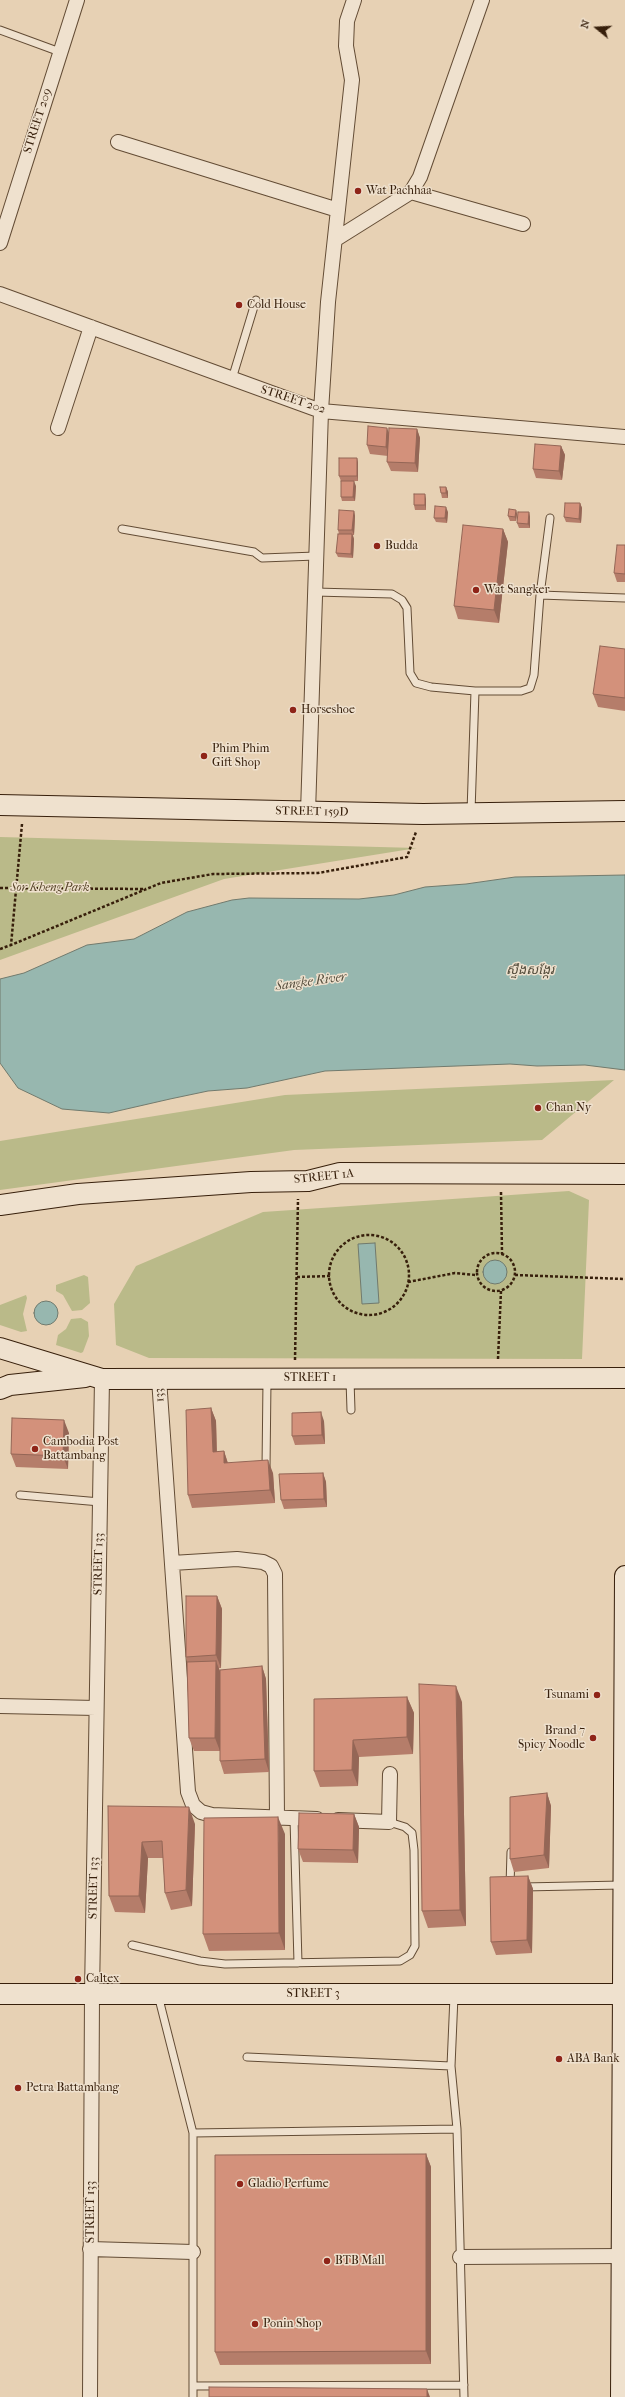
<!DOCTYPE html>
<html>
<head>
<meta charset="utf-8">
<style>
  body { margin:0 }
  #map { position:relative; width:625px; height:2397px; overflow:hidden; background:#e7d1b4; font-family:"IM FELL French Canon",serif }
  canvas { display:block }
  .north { position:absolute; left:577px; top:8px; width:40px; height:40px; -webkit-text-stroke:3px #efe1ce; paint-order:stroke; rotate:288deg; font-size:11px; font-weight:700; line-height:16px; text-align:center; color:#371f0b }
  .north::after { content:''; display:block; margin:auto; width:14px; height:18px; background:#371f0b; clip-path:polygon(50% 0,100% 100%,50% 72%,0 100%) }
</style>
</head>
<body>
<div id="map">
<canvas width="625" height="2397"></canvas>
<div class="north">N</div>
</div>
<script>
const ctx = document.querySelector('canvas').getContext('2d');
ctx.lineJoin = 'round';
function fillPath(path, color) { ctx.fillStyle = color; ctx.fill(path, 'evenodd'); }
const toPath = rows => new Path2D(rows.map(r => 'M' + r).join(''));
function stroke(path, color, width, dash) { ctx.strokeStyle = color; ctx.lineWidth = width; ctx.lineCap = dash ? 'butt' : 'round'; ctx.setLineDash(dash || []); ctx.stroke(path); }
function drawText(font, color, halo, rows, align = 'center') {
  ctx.font = font + ' "IM FELL French Canon","Noto Sans Khmer",serif'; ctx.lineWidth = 3; ctx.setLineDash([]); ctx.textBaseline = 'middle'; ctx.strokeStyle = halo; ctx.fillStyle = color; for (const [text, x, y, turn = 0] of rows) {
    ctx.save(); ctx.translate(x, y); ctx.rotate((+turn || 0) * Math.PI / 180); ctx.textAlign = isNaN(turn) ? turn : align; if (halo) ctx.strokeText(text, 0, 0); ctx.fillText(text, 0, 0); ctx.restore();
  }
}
const green = toPath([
  [0,837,417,848,224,879,0,960],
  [614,1080,542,1140,294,1150,0,1190,0,1141,285,1095],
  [569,1191,589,1200,582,1359,149,1358,116,1345,114,1304,136,1266,263,1212],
  [84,1275,88,1277,90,1303,82,1310,72,1311,63,1295,56,1291,56,1285],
  [26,1295,27,1298,23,1314,27,1331,21,1332,0,1325,0,1305],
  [81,1318,88,1322,89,1336,83,1352,81,1353,56,1345,58,1335,66,1329,71,1319]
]);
const water = toPath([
  [625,875,625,1070,585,1065,537,1066,510,1064,325,1071,247,1088,208,1091,170,1099,109,1113,62,1109,18,1088,0,1063,0,979,24,973,87,945,134,939,187,912,232,900,249,898,359,899,394,895,425,887,466,884,515,877,625,875],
  [375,1243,379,1303,362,1304,358,1244,375,1243],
  '483 1272a12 12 0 1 1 24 0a12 12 0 1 1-24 0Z',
  '34 1313a12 12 0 1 1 24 0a12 12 0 1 1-24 0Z'
]);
const path = toPath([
  [22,824,11,945,161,883,213,874,318,873,407,857,416,832],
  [0,888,146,889],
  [0,949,11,945],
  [501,1192,502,1254],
  '329 1275a40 40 0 1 1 80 0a40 40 0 1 1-80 0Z',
  '477 1272a19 19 0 1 1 38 0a19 19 0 1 1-38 0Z',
  [515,1275,625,1279],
  [297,1277,330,1276],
  [408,1282,455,1273,476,1275],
  [498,1359,501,1291],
  [295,1360,298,1199]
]);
const lane = toPath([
  [0,30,60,52],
  [232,379,256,300],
  [122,529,254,552,262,558,316,556],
  [315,592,392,594,402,600,407,608,410,673,416,683,431,687,475,691],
  [540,595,625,598],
  [471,812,475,691,521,691,530,688,534,675,540,595,550,518],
  [350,1380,351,1410],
  [266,1468,267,1381],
  [20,1495,100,1502],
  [294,1819,298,1963],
  [510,1886,511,1852],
  [523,1887,622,1885],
  [132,1945,200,1961,225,1964,400,1961,410,1955,415,1946,414,1850,412,1833,405,1827,389,1822],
  [158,1995,193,2133,193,2397],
  [454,1996,451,2066,457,2129,464,2397],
  [247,2057,451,2066],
  [193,2133,457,2129],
  [193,2386,464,2385]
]);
const street = toPath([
  [118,142,338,210],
  [411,192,523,224],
  [336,239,411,192,420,177,482,0],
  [0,243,77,0],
  [0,294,321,411,625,437],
  [58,428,91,327],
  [308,812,321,411,328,302,352,80,346,46,347,21,354,0],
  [159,1379,188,1792,193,1805,201,1812,212,1815,317,1819],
  [172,1563,237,1559,263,1562,271,1566,275,1574,277,1818],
  [0,1706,96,1708],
  [338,1820,389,1822,390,1774],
  [90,2249,193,2252],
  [460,2257,622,2256],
  [90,2397,92,1994,102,1379]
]);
const secondary = toPath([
  [0,805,423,814,625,811],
  [0,1205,78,1194,251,1182,308,1181,340,1173,625,1174],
  [0,1348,102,1379,625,1378],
  [0,1389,10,1385,85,1377],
  [0,1994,625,1994],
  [621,2397,625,1576]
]);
const wall = toPath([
  [417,429,420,438,418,472,391,471,387,462,388,456,370,454,367,445,389,432],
  [561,446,565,455,562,480,536,478,533,469],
  [357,458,358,463,358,481,341,481,339,476],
  [356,486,355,501,342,501,341,497],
  [446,487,448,492,448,498,442,498,441,493],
  [426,499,426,510,415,510,414,505],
  [580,503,582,508,581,523,566,522,564,517],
  [516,510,517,514,516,521,510,521,508,516],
  [354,511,355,516,354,535,353,535,354,539,353,558,338,557,336,553,339,534,338,530],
  [448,512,447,523,436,522,434,518],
  [529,512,530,517,530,528,519,528,517,523],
  [503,529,508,542,499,623,458,619,454,606],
  [625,545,625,582,617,582,614,573],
  [625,649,625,711,598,707,593,694],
  [211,1408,216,1421,217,1452,224,1451,228,1463,273,1473,275,1503,192,1508,188,1495],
  [324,1421,325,1444,295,1445,292,1436],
  [69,1433,68,1469,16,1467,11,1454],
  [323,1473,326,1482,327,1507,284,1509,281,1500],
  [217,1596,222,1609,221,1668,219,1668,220,1671,262,1666,266,1679,269,1772,224,1774,220,1761,220,1751,194,1751,189,1738,187,1662,186,1657],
  [407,1697,414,1713,413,1754,359,1757,358,1786,320,1787,314,1771],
  [462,1702,466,1926,428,1928,422,1911],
  [547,1793,551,1806,549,1868,514,1872,510,1859],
  [108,1806,195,1824,192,1906,171,1910,165,1893,163,1858,148,1858,145,1913,115,1912,109,1896],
  [354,1814,359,1827,358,1863,303,1862,298,1849],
  [285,1834,285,1950,209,1951,203,1934],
  [528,1876,533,1889,532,1953,496,1955,491,1942],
  [426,2154,431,2167,431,2364,220,2365,215,2352]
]);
const shadedWall = toPath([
  [387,428,390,436,389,456,386,447],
  [417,429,420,438,418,472,415,463],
  [561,446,565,455,562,480,559,471],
  [357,458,358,463,358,481,357,476],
  [354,481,356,486,355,501,353,497],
  [446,487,448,492,448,498,446,493],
  [425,494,426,499,426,510,425,505],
  [580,503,582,508,581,523,579,519],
  [446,507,448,512,447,523,445,518],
  [516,510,517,514,516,521,515,517],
  [354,511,355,516,354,535,352,530],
  [529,512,530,517,530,528,528,524],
  [503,529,508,542,499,623,494,610],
  [352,534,354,539,353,558,351,554],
  [211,1408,216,1421,217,1465,213,1452],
  [321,1412,324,1421,325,1444,322,1435],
  [64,1420,69,1433,68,1469,63,1456],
  [224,1451,228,1464,224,1463],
  [268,1460,273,1473,275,1503,270,1490],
  [323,1473,326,1482,327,1507,324,1499],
  [217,1596,222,1609,221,1668,216,1655],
  [216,1661,221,1674,220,1751,215,1738],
  [262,1666,266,1679,269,1772,265,1759],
  [456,1686,462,1702,466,1926,460,1910],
  [407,1697,414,1713,413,1754,407,1737],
  [353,1740,359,1757,358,1786,352,1770],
  [547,1793,551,1806,549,1868,544,1855],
  [189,1807,195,1824,192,1906,186,1890],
  [354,1814,359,1827,358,1863,353,1850],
  [278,1817,285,1834,285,1950,279,1933],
  [142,1842,148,1858,145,1913,139,1896],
  [528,1876,533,1889,532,1953,527,1940],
  [426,2154,431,2167,431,2364,426,2351],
  [427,2389,430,2397,427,2397]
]);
const building = toPath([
  [368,426,387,428,386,447,367,445,368,426],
  [389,428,417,429,415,463,387,462,389,428],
  [535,444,561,446,559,471,533,469,535,444],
  [339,458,357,458,357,476,339,476,339,458],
  [341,481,354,481,353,497,341,497,341,481],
  [440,487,446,487,446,493,441,493,440,487],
  [414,494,425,494,425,505,414,505,414,494],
  [565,503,580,503,579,519,564,517,565,503],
  [435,506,446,507,445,518,434,518,435,506],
  [509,509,516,510,515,517,508,516,509,509],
  [339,510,354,511,352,530,338,530,339,510],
  [518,512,529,512,528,524,517,523,518,512],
  [463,525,503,529,494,610,454,606,463,525],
  [338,534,352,534,351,554,336,553,338,534],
  [617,545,625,545,625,574,614,573,617,545],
  [600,646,625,649,625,698,593,694,600,646],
  [211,1408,213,1452,224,1451,224,1463,268,1460,270,1490,188,1495,186,1410,211,1408],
  [321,1412,322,1435,292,1436,292,1413,321,1412],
  [12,1418,64,1420,63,1456,11,1454,12,1418],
  [323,1473,324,1499,281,1500,279,1474,323,1473],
  [186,1596,217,1596,216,1655,186,1657,186,1596],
  [216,1661,215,1738,189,1738,187,1662,216,1661],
  [262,1666,265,1759,220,1761,220,1670,262,1666],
  [419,1684,456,1686,460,1910,422,1911,419,1684],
  [407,1697,407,1737,353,1740,352,1770,314,1771,314,1699,407,1697],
  [547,1793,544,1855,510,1859,510,1797,547,1793],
  [108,1806,189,1807,186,1890,165,1893,162,1841,142,1842,139,1896,109,1896,108,1806],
  [299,1813,354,1814,353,1850,298,1849,299,1813],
  [278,1817,279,1933,203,1934,204,1818,278,1817],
  [528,1876,527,1940,491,1942,490,1877,528,1876],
  [426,2154,426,2351,215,2352,215,2155,426,2154],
  [209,2387,427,2389,427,2397,209,2397,209,2387]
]);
const markers = [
  [358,191,4,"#8f2418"],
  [239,305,4,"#8f2418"],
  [377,546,4,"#8f2418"],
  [476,590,4,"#8f2418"],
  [293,710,4,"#8f2418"],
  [204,756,4,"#8f2418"],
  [538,1108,4,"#8f2418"],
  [35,1449,4,"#8f2418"],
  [597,1695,4,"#8f2418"],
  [593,1738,4,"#8f2418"],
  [78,1979,4,"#8f2418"],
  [559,2059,4,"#8f2418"],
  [18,2088,4,"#8f2418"],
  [240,2184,4,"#8f2418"],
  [327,2261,4,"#8f2418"],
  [255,2324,4,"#8f2418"]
];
const streetNames = [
  ["STREET 209",38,121,-72],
  ["STREET 202",293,400,18],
  ["STREET 159D",312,812,1],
  ["STREET 1A",324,1177,-6],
  ["STREET 1",310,1378],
  ["133",160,1395,-94],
  ["STREET 133",99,1564,-89],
  ["STREET 133",94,1888,-89],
  ["STREET 3",313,1994],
  ["STREET 133",91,2212,-90]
];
const poiNames = [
  ["Wat Pachhaa",366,191],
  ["Cold House",247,305],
  ["Budda",385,546],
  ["Wat Sangker",484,590],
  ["Horseshoe",301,710],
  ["Phim Phim",212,749],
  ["Gift Shop",212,763],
  ["Chan Ny",546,1108],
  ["Cambodia Post",43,1442],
  ["Battambang",43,1456],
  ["Tsunami",589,1695,"right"],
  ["Brand 7",585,1731,"right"],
  ["Spicy Noodle",585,1745,"right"],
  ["Caltex",86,1979],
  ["ABA Bank",567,2059],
  ["Petra Battambang",26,2088],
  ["Gladio Perfume",248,2184],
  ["BTB Mall",335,2261],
  ["Ponin Shop",263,2324]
];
const parkNames = [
  ["Sor Kheng Park",50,888]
];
const waterNames = [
  ["ស្ទឹងសង្កែរ",530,971],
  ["Sangke River",311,982,-8]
];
fillPath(green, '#baba89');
fillPath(water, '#97b7af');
stroke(water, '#717a6d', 1);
stroke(lane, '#634c35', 9);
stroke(street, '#634c35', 16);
stroke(secondary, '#371f0b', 22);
stroke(path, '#371f0b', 2.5, [3, 2]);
stroke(lane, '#efe1ce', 7);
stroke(street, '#efe1ce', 14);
stroke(secondary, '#efe1ce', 20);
fillPath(wall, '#b57d6a');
fillPath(shadedWall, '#946656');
fillPath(building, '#d3917b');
stroke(building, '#946656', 1);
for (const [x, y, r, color] of markers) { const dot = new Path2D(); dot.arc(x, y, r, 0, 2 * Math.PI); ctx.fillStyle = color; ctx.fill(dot); stroke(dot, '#efe1ce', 1.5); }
drawText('12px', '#371f0b', '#efe1ce', streetNames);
drawText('12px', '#371f0b', '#efe1ce', poiNames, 'left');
drawText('italic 12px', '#58462a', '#efe1ce', parkNames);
drawText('italic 13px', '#544d3c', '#efe1ce', waterNames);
</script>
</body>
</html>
